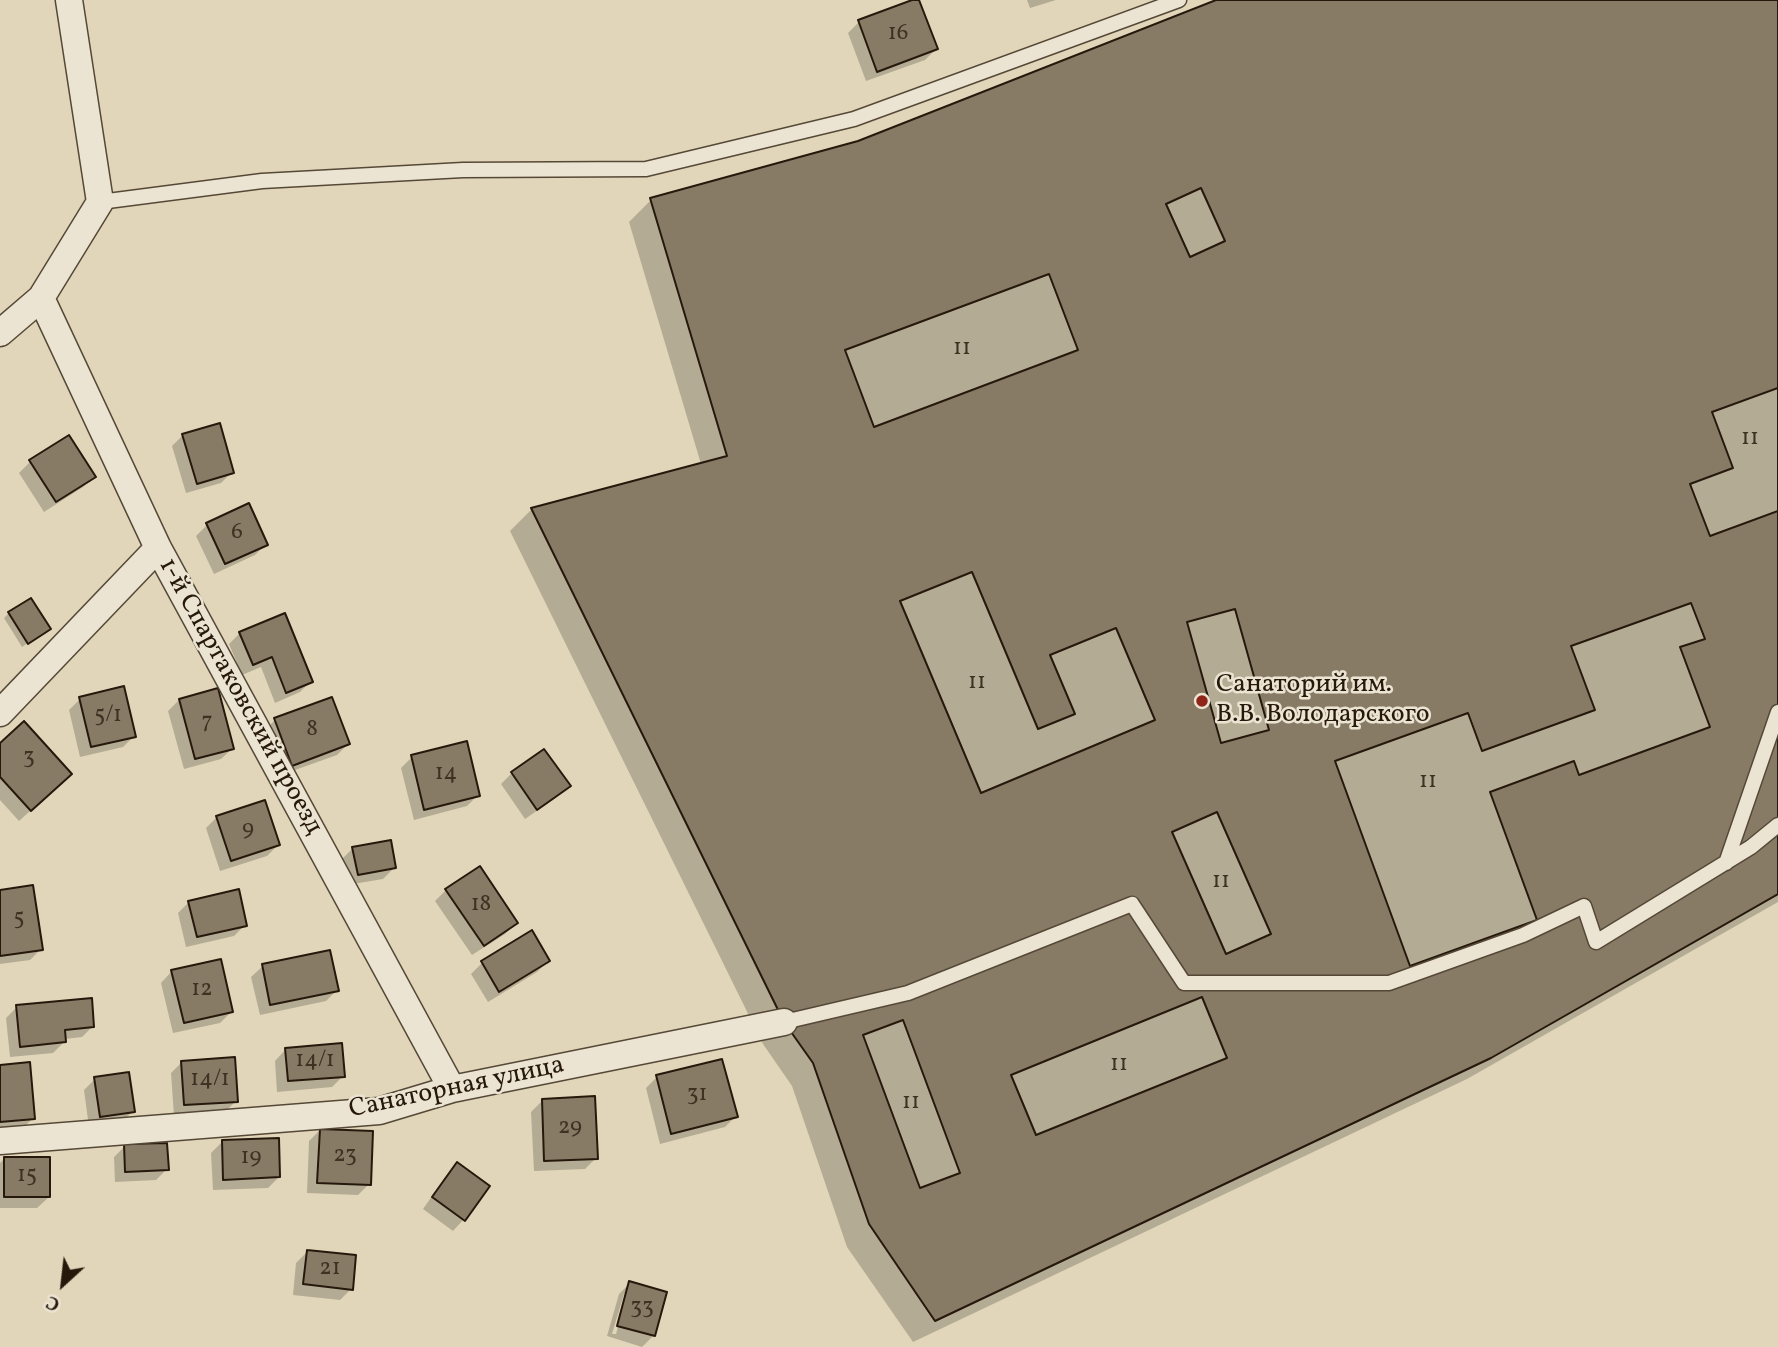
<!DOCTYPE html>
<html>
<head>
<meta charset="utf-8">
<style>
  body { margin:0 }
  #map { position:relative; width:1778px; height:1347px; overflow:hidden; background:#e1d6b9; font-family:Vollkorn,serif }
  canvas { display:block }
  .north { position:absolute; left:28px; top:1249px; width:70px; height:70px; -webkit-text-stroke:5px #ece4d2; paint-order:stroke; rotate:207deg; font-size:19px; font-weight:700; line-height:28px; text-align:center; color:#26190c }
  .north::after { content:''; display:block; margin:auto; width:24px; height:32px; background:#26190c; clip-path:polygon(50% 0,100% 100%,50% 72%,0 100%) }
</style>
</head>
<body>
<div id="map">
<canvas width="1778" height="1347"></canvas>
<div class="north">С</div>
</div>
<script>
const ctx = document.querySelector('canvas').getContext('2d');
ctx.lineJoin = 'round';
function fillPath(path, color) { ctx.fillStyle = color; ctx.fill(path, 'evenodd'); }
const toPath = rows => new Path2D(rows.map(r => 'M' + r).join(''));
function stroke(path, color, width, dash) { ctx.strokeStyle = color; ctx.lineWidth = width; ctx.lineCap = dash ? 'butt' : 'round'; ctx.setLineDash(dash || []); ctx.stroke(path); }
function drawText(font, color, halo, rows, align = 'center') {
  ctx.font = font + ' Vollkorn,serif'; ctx.lineWidth = 5; ctx.setLineDash([]); ctx.textBaseline = 'middle'; ctx.strokeStyle = halo; ctx.fillStyle = color; for (const [text, x, y, turn = 0] of rows) {
    ctx.save(); ctx.translate(x, y); ctx.rotate((+turn || 0) * Math.PI / 180); ctx.textAlign = isNaN(turn) ? turn : align; if (halo) ctx.strokeText(text, 0, 0); ctx.fillText(text, 0, 0); ctx.restore();
  }
}
const shadow = toPath([
  [918,0,936,49,925,60,866,81,848,33,859,22],
  [1027,0,1056,0,1030,8],
  [1221,0,1778,0,1778,902,1467,1079,913,1342,847,1247,792,1086,763,1044,510,531,532,509,701,464,629,222,651,200,859,143],
  [183,435,232,472,221,483,186,493,172,446],
  [30,462,94,476,83,487,44,512,19,473],
  [207,525,266,544,255,555,214,574,196,536],
  [9,613,48,629,22,647,4,618],
  [240,633,311,681,300,692,275,703,261,667,242,675,229,644],
  [80,699,134,736,123,747,80,757,69,710],
  [179,700,233,748,221,759,184,769,168,711],
  [275,720,348,744,337,755,281,775,264,731],
  [0,745,59,785,19,821,0,800],
  [544,751,568,786,557,797,525,819,501,784,512,773],
  [412,757,478,795,467,806,414,820,401,768],
  [217,817,278,845,267,856,220,871,206,828],
  [353,848,394,868,383,879,347,885,342,859],
  [446,890,516,923,505,934,472,955,435,901],
  [0,892,41,949,30,960,0,964],
  [189,902,245,925,234,936,186,947,178,913],
  [531,933,548,961,537,972,488,1002,471,974,482,963],
  [263,966,337,990,326,1001,260,1015,251,977],
  [172,971,231,1012,220,1023,173,1033,161,983],
  [17,1007,93,1026,82,1037,64,1039,64,1042,53,1053,10,1057,6,1018],
  [286,1049,343,1076,332,1087,277,1092,275,1061],
  [182,1062,236,1101,225,1112,174,1116,171,1073],
  [0,1067,33,1118,22,1129,0,1131],
  [657,1077,736,1116,725,1127,660,1144,646,1088],
  [95,1079,133,1111,122,1122,89,1127,84,1090],
  [542,1101,596,1158,585,1169,534,1171,531,1112],
  [320,1130,369,1184,358,1195,307,1193,309,1141],
  [222,1142,279,1177,268,1188,213,1190,211,1153],
  [125,1146,167,1169,156,1180,115,1182,114,1157],
  [4,1159,49,1197,37,1208,0,1208,0,1163],
  [457,1165,463,1220,453,1231,423,1209,446,1176],
  [307,1252,351,1289,340,1300,293,1295,296,1263],
  [630,1283,665,1293,653,1336,642,1347,607,1336,619,1294],
  [624,1294,627,1294,616,1334,612,1334]
]);
const building = toPath([
  [912,0,919,0,938,49,877,72,858,20,912,0],
  [1216,0,1778,0,1778,894,1491,1058,935,1321,869,1224,813,1063,784,1022,531,508,727,456,650,198,858,141,1216,0],
  [1201,188,1225,241,1190,257,1166,204,1201,188],
  [1049,274,1078,350,874,427,845,350,1049,274],
  [1778,388,1778,511,1710,536,1690,484,1733,468,1712,412,1778,388],
  [220,423,234,473,197,484,182,434,220,423],
  [69,435,96,477,56,502,29,460,69,435],
  [249,503,268,545,225,564,206,523,249,503],
  [972,572,1038,729,1075,714,1050,655,1116,628,1155,720,981,793,900,601,972,572],
  [31,598,51,629,28,644,8,612,31,598],
  [1691,603,1705,639,1680,647,1710,727,1579,775,1574,761,1490,792,1537,920,1410,966,1335,761,1468,713,1482,751,1595,710,1571,646,1691,603],
  [1235,609,1269,730,1221,743,1187,622,1235,609],
  [285,613,313,682,286,693,272,657,253,665,239,632,285,613],
  [124,686,136,737,91,747,79,697,124,686],
  [218,688,234,749,195,759,179,699,218,688],
  [332,697,350,744,292,766,274,718,332,697],
  [24,721,72,774,31,811,0,777,0,743,24,721],
  [467,741,480,796,424,810,411,755,467,741],
  [544,749,571,786,537,810,511,772,544,749],
  [265,800,280,845,231,861,216,816,265,800],
  [1217,812,1271,934,1226,954,1172,832,1217,812],
  [391,840,396,868,358,875,352,847,391,840],
  [480,866,518,923,484,946,445,889,480,866],
  [33,885,43,950,0,956,0,890,33,885],
  [239,889,247,926,197,937,188,901,239,889],
  [532,930,550,961,499,992,481,961,532,930],
  [330,950,339,991,270,1005,262,964,330,950],
  [221,959,233,1012,184,1023,171,970,221,959],
  [1202,997,1227,1058,1036,1135,1011,1075,1202,997],
  [92,998,94,1027,65,1030,66,1042,20,1047,16,1005,92,998],
  [903,1020,960,1173,920,1188,863,1035,903,1020],
  [342,1043,345,1077,288,1081,285,1048,342,1043],
  [235,1057,238,1102,184,1105,181,1061,235,1057],
  [722,1059,738,1117,671,1134,656,1075,722,1059],
  [30,1062,35,1119,0,1122,0,1065,30,1062],
  [129,1072,135,1112,100,1117,94,1077,129,1072],
  [595,1096,598,1159,544,1161,542,1099,595,1096],
  [320,1129,373,1131,371,1185,317,1183,320,1129],
  [279,1138,280,1177,223,1180,222,1140,279,1138],
  [167,1143,169,1170,125,1172,124,1144,167,1143],
  [4,1157,50,1157,50,1197,4,1197,4,1157],
  [457,1162,490,1186,465,1221,432,1197,457,1162],
  [307,1250,356,1255,353,1290,303,1284,307,1250],
  [629,1281,667,1292,655,1336,617,1326,629,1281]
]);
const lane = toPath([
  [100,202,262,181,463,170,646,169,854,119,1179,0],
  [1726,863,1778,712],
  [784,1022,908,993,1132,904,1184,983,1389,983,1523,935,1584,906,1596,942,1751,847,1778,825]
]);
const street = toPath([
  [41,298,158,548,452,1089],
  [0,333,41,298,100,202,69,0],
  [0,713,158,548],
  [0,1141,379,1111,452,1089,784,1022]
]);
const markers = [
  [1202,701,7,"#8f2418"]
];
const numberNames = [
  ["16",898,35],
  ["11",962,350],
  ["11",1750,440],
  ["6",237,534],
  ["11",977,684],
  ["5/1",108,717],
  ["7",207,724],
  ["8",312,731],
  ["3",29,759],
  ["14",446,775],
  ["11",1428,783],
  ["9",248,831],
  ["11",1221,883],
  ["18",481,906],
  ["5",19,920],
  ["12",202,991],
  ["14/1",315,1062],
  ["11",1119,1066],
  ["14/1",210,1081],
  ["31",697,1096],
  ["11",911,1104],
  ["29",570,1129],
  ["23",345,1157],
  ["19",251,1159],
  ["15",27,1177],
  ["21",330,1270],
  ["33",642,1309]
];
const poiNames = [
  ["Санаторий им.",1216,686],
  ["В.В. Володарского",1216,716]
];
const streetNames = [
  ["1-й Спартаковский проезд",239,697,61],
  ["Санаторная улица",457,1089,-12]
];
fillPath(shadow, '#0003');
fillPath(building, '#877b66');
stroke(building, '#26190c', 2);
stroke(lane, '#554837', 17);
stroke(street, '#554837', 29);
stroke(lane, '#ece4d2', 14);
stroke(street, '#ece4d2', 26);
for (const [x, y, r, color] of markers) { const dot = new Path2D(); dot.arc(x, y, r, 0, 2 * Math.PI); ctx.fillStyle = color; ctx.fill(dot); stroke(dot, '#ece4d2', 2.5); }
drawText('23px', '#3e3222', null, numberNames);
drawText('26px', '#26190c', '#ece4d2', poiNames, 'left');
drawText('26px', '#26190c', '#ece4d2', streetNames);
</script>
</body>
</html>
